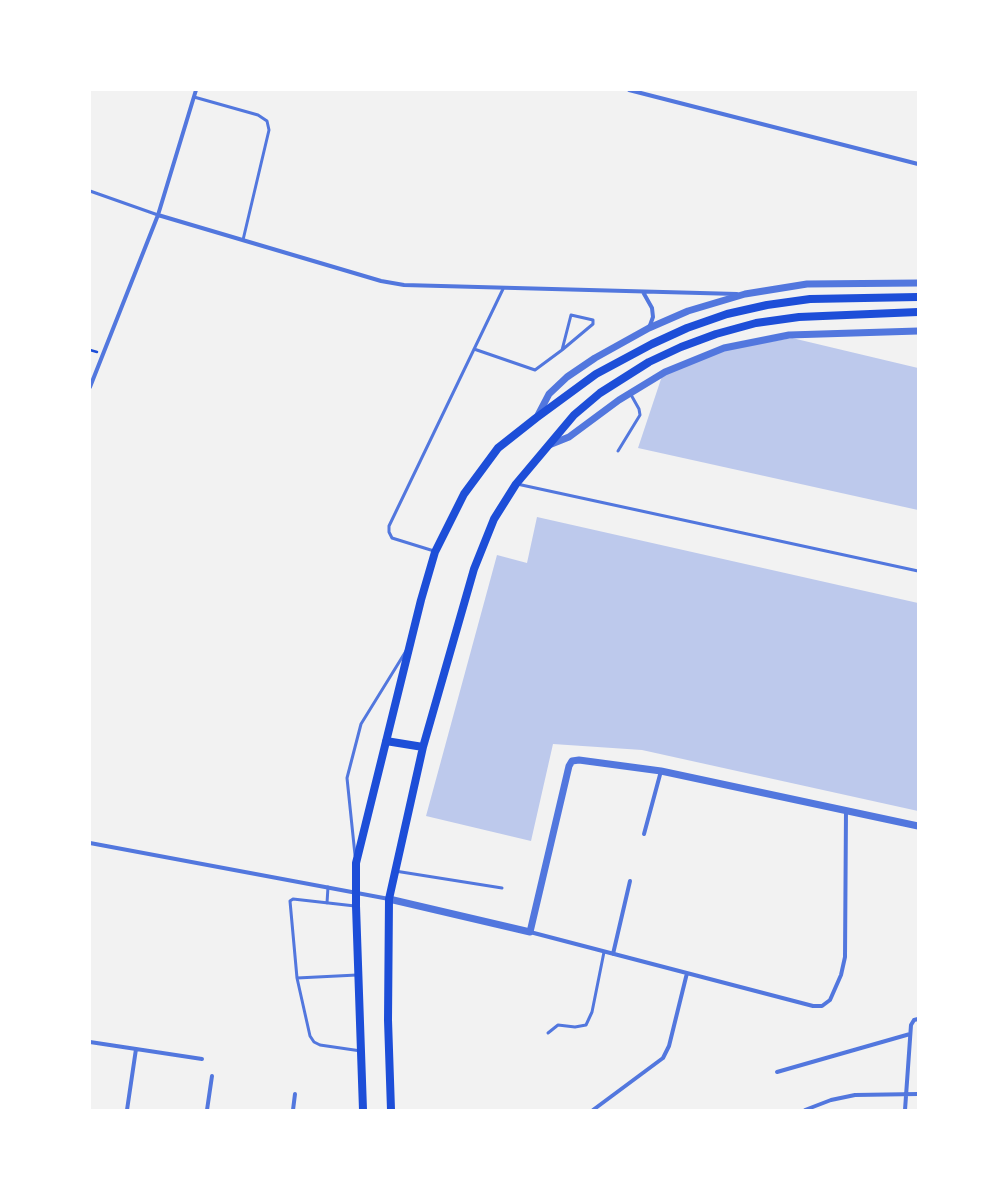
<!DOCTYPE html>
<html>
<head>
<meta charset="utf-8">
<style>
  body { margin:0 }
  #map { position:relative; width:1008px; height:1200px; overflow:hidden; background:#f2f2f2; font-family:Karla,sans-serif }
  canvas { display:block }
  .frame { position:absolute; inset:0; border:91px solid #fff; pointer-events:none }
</style>
</head>
<body>
<div id="map">
<canvas width="1008" height="1200"></canvas>
<div class="frame"></div>
</div>
<script>
const ctx = document.querySelector('canvas').getContext('2d');
ctx.lineJoin = 'round';
function fillPath(path, color) { ctx.fillStyle = color; ctx.fill(path, 'evenodd'); }
const toPath = rows => new Path2D(rows.map(r => 'M' + r).join(''));
function stroke(path, color, width, dash) { ctx.strokeStyle = color; ctx.lineWidth = width; ctx.lineCap = dash ? 'butt' : 'round'; ctx.setLineDash(dash || []); ctx.stroke(path); }
const building = toPath([
  [792,338,918,368,918,510,638,448,662,376,728,349],
  [537,517,918,603,918,811,642,750,553,744,531,841,426,816,497,555,527,563]
]);
const path = toPath([
  [90,350,97,352]
]);
const service = toPath([
  [194,97,258,115,267,121,269,130,243,240],
  [90,191,158,215],
  [474,349,535,370,562,350,593,324,593,320,571,315,562,350],
  [618,451,640,415,639,409,630,393],
  [517,484,918,571],
  [434,551,392,538,389,532,389,526,503,289],
  [355,855,347,778,361,724,406,651],
  [395,871,502,888],
  [327,903,328,887],
  [357,975,297,978,310,1036,314,1042,320,1045,361,1051],
  [297,978,290,901,293,899,355,906],
  [548,1033,558,1025,575,1027,586,1025,592,1012,604,952]
]);
const minor = toPath([
  [629,90,918,164],
  [158,215,381,281,404,285,737,294],
  [643,292,652,308,653,317,649,328],
  [90,387,158,215,196,90],
  [644,834,661,771],
  [90,843,389,899],
  [530,932,813,1006,822,1006,830,1000,841,975,845,957,846,810],
  [613,954,630,881],
  [90,1042,202,1059],
  [777,1072,910,1034],
  [127,1110,136,1049],
  [207,1110,212,1076],
  [293,1110,295,1094],
  [593,1110,663,1058,669,1046,687,973],
  [805,1110,831,1100,855,1095,918,1094],
  [905,1110,911,1025,914,1020,918,1019]
]);
const tertiary = toPath([
  [537,417,549,394,567,377,595,358,649,328,688,311,745,294,807,284,918,283],
  [549,445,569,437,619,400,665,372,724,348,789,335,918,331],
  [389,899,530,932,569,766,572,761,579,760,661,771,918,826]
]);
const secondary = toPath([
  [386,741,423,747],
  [363,1110,356,906,356,863,421,600,435,552,464,494,498,448,536,418,596,374,652,344,687,328,727,314,767,305,810,299,918,297],
  [391,1110,388,1020,389,899,423,747,474,569,494,519,516,484,574,415,600,393,649,362,681,347,716,334,756,323,799,317,918,312]
]);
fillPath(building, '#bdc9ec');
stroke(path, '#1d4ed8', 2.5);
stroke(service, '#5277de', 3);
stroke(minor, '#5277de', 4);
stroke(tertiary, '#5277de', 7);
stroke(secondary, '#1d4ed8', 8);
</script>
</body>
</html>
